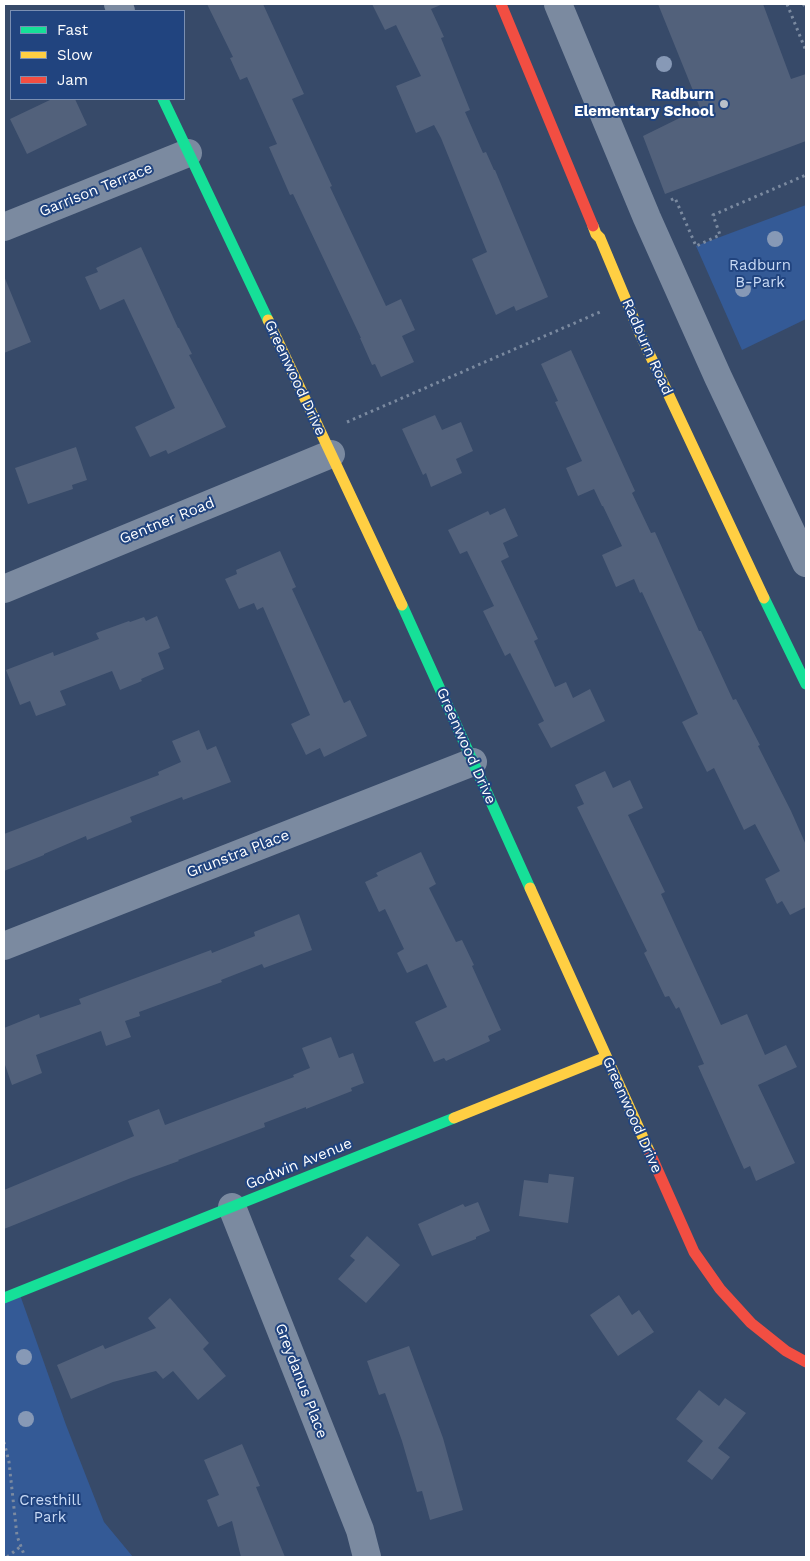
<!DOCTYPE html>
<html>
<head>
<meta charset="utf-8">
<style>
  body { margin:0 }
  #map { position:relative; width:810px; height:1561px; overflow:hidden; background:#374a69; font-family:"Work Sans",sans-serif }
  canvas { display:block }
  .frame { position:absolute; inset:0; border:5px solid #fff; pointer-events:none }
  .legend { position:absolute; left:10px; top:10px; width:175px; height:90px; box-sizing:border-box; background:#21447f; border:1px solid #7a8fb2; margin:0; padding:6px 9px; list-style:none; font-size:15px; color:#fff }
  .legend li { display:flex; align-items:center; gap:10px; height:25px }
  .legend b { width:25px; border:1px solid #7a8fb2 }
</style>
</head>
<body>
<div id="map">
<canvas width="810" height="1561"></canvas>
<div class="frame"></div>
<ul class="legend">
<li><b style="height:6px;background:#16e098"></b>Fast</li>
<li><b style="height:6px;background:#ffcf43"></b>Slow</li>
<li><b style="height:6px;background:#f24e42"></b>Jam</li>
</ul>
</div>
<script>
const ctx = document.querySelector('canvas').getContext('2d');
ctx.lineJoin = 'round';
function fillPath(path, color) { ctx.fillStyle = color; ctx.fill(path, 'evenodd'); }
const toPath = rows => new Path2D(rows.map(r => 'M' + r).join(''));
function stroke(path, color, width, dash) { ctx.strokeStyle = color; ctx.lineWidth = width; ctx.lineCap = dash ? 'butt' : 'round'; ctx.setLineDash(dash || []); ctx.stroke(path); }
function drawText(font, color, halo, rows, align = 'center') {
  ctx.font = font + ' "Work Sans",sans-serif'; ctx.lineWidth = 4; ctx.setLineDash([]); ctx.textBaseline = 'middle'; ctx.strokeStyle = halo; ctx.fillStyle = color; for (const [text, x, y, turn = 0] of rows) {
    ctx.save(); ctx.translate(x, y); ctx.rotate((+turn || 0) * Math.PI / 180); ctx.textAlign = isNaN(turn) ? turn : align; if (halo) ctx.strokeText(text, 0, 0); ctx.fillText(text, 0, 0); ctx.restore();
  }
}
const green = toPath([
  [806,205,806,319,742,350,696,246],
  [19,1292,66,1425,104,1522,133,1557,4,1557,4,1298]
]);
const building = toPath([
  [207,4,263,4,304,94,292,99,332,186,330,187,386,306,401,299,415,330,402,336,414,362,381,377,375,364,372,365,360,338,361,338,293,194,290,195,269,147,277,144,247,77,240,80,230,58,233,57],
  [372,4,443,4,431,9,444,37,441,38,470,110,465,112,483,153,486,152,494,170,495,170,548,297,516,311,514,306,496,315,472,259,487,252,441,138,434,125,416,133,396,86,421,76,396,25,385,30],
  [658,4,763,4,791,79,806,74,806,141,665,194,643,136,700,108],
  [52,99,75,99,87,125,27,154,10,119],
  [141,247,178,328,179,328,192,354,189,355,226,427,168,454,166,450,150,457,135,427,175,408,124,299,100,310,85,277,98,272,96,268],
  [4,276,31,342,4,353],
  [571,350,635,491,632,493,651,533,655,532,699,631,701,631,733,700,736,699,760,745,758,746,791,811,806,845,806,907,790,915,782,901,777,904,765,879,780,871,755,824,744,830,714,768,707,772,682,722,698,714,642,592,640,593,634,579,616,587,602,555,622,546,603,506,602,506,594,489,578,496,566,468,582,461,555,402,558,401,541,364],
  [435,415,442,430,461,422,473,451,456,459,462,473,431,487,426,473,423,475,402,429],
  [76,447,87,480,72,485,73,489,28,504,15,468],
  [505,508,518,536,503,543,509,557,501,561,538,639,534,641,555,687,566,682,573,698,590,689,605,721,551,748,538,724,544,721,510,653,505,656,483,611,494,606,467,551,460,554,448,530,488,511,490,515],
  [280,551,296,587,292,589,344,703,350,700,367,736,324,757,320,748,306,755,291,724,310,715,263,607,257,610,254,603,239,609,225,579,237,574,236,570],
  [157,616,170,648,158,653,164,669,141,679,142,681,120,690,112,671,60,691,66,705,36,716,30,701,20,705,6,670,53,652,54,656,99,639,96,633,129,621,130,622,144,617,146,621],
  [199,730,207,750,216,746,231,782,183,800,182,797,130,817,132,822,87,840,86,836,44,854,44,855,4,871,4,834,159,775,158,772,181,762,172,741],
  [605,771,613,788,630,780,643,808,628,815,665,892,661,894,721,1025,747,1014,765,1055,786,1045,797,1067,758,1085,795,1163,756,1181,750,1166,744,1169,698,1066,704,1064,679,1007,676,1009,669,996,665,997,644,953,647,951,577,807,584,804,575,785],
  [421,852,436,884,429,888,456,942,462,940,474,965,472,966,501,1030,488,1036,490,1041,446,1061,444,1058,434,1062,415,1022,447,1007,427,964,407,973,397,953,404,949,385,909,379,912,365,882,378,876,376,873],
  [299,914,312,950,264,968,262,964,221,980,222,982,139,1012,140,1016,125,1021,131,1037,106,1046,101,1031,36,1055,42,1073,12,1085,4,1062,4,1028,39,1014,40,1018,81,1004,79,999,211,950,212,953,255,936,254,932],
  [331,1037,339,1058,353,1053,364,1083,351,1088,352,1091,306,1109,306,1107,264,1123,265,1127,178,1160,179,1161,131,1178,4,1229,4,1190,134,1136,128,1121,159,1109,165,1125,294,1077,293,1075,310,1068,302,1048],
  [549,1174,574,1177,568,1223,519,1216,524,1180,548,1183],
  [478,1202,490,1231,476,1237,476,1239,432,1256,418,1224,463,1204,465,1207],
  [367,1236,400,1265,366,1303,338,1279,355,1260,350,1256],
  [619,1295,632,1315,639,1310,654,1332,618,1356,590,1315],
  [170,1298,209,1343,203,1349,226,1376,198,1400,173,1371,163,1379,156,1371,113,1382,71,1399,57,1365,103,1345,105,1349,156,1328,148,1318],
  [409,1346,443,1438,463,1510,430,1520,422,1491,417,1492,402,1441,385,1393,379,1395,367,1361],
  [699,1390,719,1406,725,1398,746,1413,718,1448,730,1457,712,1480,687,1461,703,1441,676,1419],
  [242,1444,260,1486,256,1487,285,1557,241,1557,232,1521,218,1527,207,1500,219,1495,204,1460]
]);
const path = toPath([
  [787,4,806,51],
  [803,4,806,7],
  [671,200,675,198,696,246,720,235,713,215,806,175],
  [347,422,600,312],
  [4,1442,9,1462,17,1536,25,1557],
  [7,1557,20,1547]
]);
const street = toPath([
  [118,4,121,11],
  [558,4,647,218,718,377,806,563],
  [4,227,188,153],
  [4,589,331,454],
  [4,946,473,762],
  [232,1207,360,1530,367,1557]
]);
const fast = toPath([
  [163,99,268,320],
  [764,598,806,684],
  [402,605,530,888],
  [4,1298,454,1118]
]);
const slow = toPath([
  [593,226,596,234,600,238,641,336,764,598],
  [268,320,402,605],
  [530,888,650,1153],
  [454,1118,606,1057]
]);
const jam = toPath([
  [501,4,593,226],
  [650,1153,694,1252,720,1289,751,1323,786,1351,806,1362]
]);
const trees = [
  [664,64],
  [775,239],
  [743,289],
  [24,1357],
  [26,1419]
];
const markers = [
  [724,104,5,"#b9c0ca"]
];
const poiNames = [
  ["Radburn",714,95],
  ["Elementary School",714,112]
];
const streetNames = [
  ["Garrison Terrace",96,190,-22],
  ["Radburn Road",647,347,66],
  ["Greenwood Drive",295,378,65],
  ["Gentner Road",167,521,-22],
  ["Greenwood Drive",466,746,66],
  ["Grunstra Place",238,854,-21],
  ["Greenwood Drive",632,1115,66],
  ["Godwin Avenue",299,1164,-22],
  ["Greydanus Place",301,1381,69]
];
const parkNames = [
  ["Radburn",760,266],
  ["B-Park",760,283],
  ["Cresthill",50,1501],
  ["Park",50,1518]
];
fillPath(green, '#345a96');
fillPath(building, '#52617b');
stroke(path, '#7b8aa0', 3, [2.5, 4]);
stroke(street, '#7b8aa0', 28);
stroke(fast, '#16e098', 11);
stroke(slow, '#ffcf43', 11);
stroke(jam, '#f24e42', 11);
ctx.fillStyle = '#8799b6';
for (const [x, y] of trees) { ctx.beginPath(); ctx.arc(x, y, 8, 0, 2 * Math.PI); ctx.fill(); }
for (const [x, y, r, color] of markers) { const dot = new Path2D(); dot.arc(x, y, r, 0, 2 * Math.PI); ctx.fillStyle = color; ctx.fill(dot); stroke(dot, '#21447f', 2); }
drawText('bold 15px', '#fff', '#21447f', poiNames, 'right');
drawText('15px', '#fff', '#21447f', streetNames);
drawText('15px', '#c9daf5', '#21447f', parkNames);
</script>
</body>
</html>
